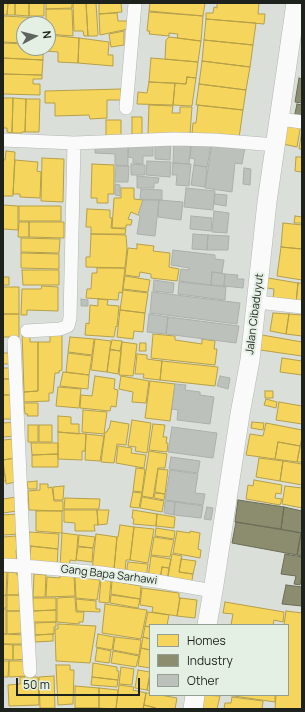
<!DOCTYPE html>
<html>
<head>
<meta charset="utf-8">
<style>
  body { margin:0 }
  #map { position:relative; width:305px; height:712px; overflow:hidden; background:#dae0d9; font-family:Manrope,sans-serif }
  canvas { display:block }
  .frame { position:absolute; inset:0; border:4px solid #1d221d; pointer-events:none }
  .legend { position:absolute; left:149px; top:624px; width:140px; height:72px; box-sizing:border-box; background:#e4f0e3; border:1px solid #949e94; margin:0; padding:5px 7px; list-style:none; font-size:12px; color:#1d221d }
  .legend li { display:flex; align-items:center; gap:8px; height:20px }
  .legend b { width:20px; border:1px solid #949e94 }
  .north { position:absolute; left:16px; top:16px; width:40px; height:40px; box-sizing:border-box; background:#e4f0e3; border:1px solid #949e94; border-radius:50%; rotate:83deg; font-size:11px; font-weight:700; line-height:16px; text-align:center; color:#1d221d }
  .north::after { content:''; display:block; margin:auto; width:14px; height:18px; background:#5f645f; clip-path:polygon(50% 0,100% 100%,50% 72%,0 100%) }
  .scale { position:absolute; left:16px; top:678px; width:124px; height:18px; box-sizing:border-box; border:2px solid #1d221d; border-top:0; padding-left:5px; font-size:12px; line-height:14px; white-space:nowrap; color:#1d221d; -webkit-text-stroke:3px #e4f0e3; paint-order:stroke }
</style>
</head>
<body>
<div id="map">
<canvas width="305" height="712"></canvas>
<div class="frame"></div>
<ul class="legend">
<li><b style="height:11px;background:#f6d55c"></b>Homes</li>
<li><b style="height:11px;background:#8c8c6e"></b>Industry</li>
<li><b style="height:11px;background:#bcc1bc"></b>Other</li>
</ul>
<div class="north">N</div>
<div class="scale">50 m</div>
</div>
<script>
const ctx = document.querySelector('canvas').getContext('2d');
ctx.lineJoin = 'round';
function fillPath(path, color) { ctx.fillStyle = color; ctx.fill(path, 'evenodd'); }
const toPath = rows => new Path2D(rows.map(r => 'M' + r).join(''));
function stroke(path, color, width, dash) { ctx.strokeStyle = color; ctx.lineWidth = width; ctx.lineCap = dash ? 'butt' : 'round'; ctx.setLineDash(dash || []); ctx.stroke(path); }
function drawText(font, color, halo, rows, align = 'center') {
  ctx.font = font + ' Manrope,sans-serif'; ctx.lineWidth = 4; ctx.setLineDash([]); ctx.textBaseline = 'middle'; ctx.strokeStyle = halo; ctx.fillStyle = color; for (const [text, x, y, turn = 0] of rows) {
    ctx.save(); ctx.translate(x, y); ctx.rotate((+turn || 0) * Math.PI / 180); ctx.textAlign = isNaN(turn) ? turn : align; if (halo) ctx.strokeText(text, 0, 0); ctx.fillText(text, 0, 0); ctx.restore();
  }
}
const homes = toPath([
  [3,3,8,3,7,15,3,15,3,3],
  [8,3,15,3,15,15,7,15,8,3],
  [15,3,29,3,29,16,15,15,15,3],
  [29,3,44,3,44,16,29,16,29,3],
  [46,3,72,3,72,8,46,9,46,3],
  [73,3,86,3,88,36,84,36,83,31,74,31,73,3],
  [86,3,96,3,98,34,97,36,88,36,86,3],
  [99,3,121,3,122,12,99,14,99,3],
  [150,3,205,3,203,16,149,11,150,3],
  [215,3,259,3,258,14,265,14,264,24,206,19,206,13,213,13,214,7,217,8,217,3,215,3],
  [46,9,72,9,73,36,48,34,48,24,46,24,46,9],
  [149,12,203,16,201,41,177,38,178,34,169,33,169,36,149,34,150,31,147,31,149,12],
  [117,13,118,21,129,21,128,29,100,35,99,14,117,13],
  [3,16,42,18,42,24,24,24,24,43,3,42,3,16],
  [206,19,256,23,253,45,204,40,206,19],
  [124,31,124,45,111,47,109,34,124,31],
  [48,35,79,38,78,63,58,62,58,52,45,51,45,48,48,48,48,35],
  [169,37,201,41,198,62,165,59,166,40,169,37],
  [79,38,109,42,108,55,113,55,113,66,78,63,79,38],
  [204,40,253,45,250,67,202,61,204,40],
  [3,43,24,44,24,48,43,48,43,60,3,58,3,43],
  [3,58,43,60,42,75,3,74,3,58],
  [151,58,198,62,196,78,187,77,186,84,149,82,151,58],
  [202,61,250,67,246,90,199,84,202,61],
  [3,74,42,75,42,79,33,79,33,84,40,84,40,95,3,94,3,74],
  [187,77,196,78,192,106,173,105,175,83,186,84,187,77],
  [149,82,175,83,173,105,137,104,138,92,147,93,149,82],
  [199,84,246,90,243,110,196,105,199,84],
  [121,89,121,100,107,100,107,118,90,119,89,115,55,116,55,103,45,103,45,91,121,89],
  [3,98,13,98,12,133,7,132,7,128,3,128,3,98],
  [13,98,26,99,25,132,22,132,22,133,12,133,13,98],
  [26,99,40,99,39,132,25,132,26,99],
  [149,105,173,106,172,113,180,113,180,107,192,107,190,134,148,134,149,105],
  [198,105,243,110,239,138,192,134,193,123,196,123,198,105],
  [132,117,142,117,142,134,132,135,132,117],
  [106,120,121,120,121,137,106,137,106,120],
  [287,122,301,124,297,147,283,144,287,122],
  [302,130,302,149,299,149,302,130],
  [6,151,15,152,13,196,3,196,3,160,5,160,6,151],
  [296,157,302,157,302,172,295,171,296,157],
  [42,158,64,159,63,202,41,201,42,158],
  [15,160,38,162,37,171,41,172,40,198,20,197,20,194,13,194,15,160],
  [92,164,114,165,114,194,108,194,108,203,97,203,97,198,91,198,92,164],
  [121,188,134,188,134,199,143,200,138,215,131,212,128,219,132,220,131,225,126,225,126,228,112,228,114,198,121,198,121,188],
  [3,205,18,206,18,230,3,229,3,205],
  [19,206,61,206,61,221,19,221,19,206],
  [87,209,110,210,110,218,112,218,111,228,126,229,125,234,91,234,91,227,86,227,87,209],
  [295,216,302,217,302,223,294,223,295,216],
  [19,222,29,222,29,237,18,237,19,222],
  [29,222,64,222,64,238,29,237,29,222],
  [283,223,302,225,302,249,281,247,283,223],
  [91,234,126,235,127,248,125,268,86,267,86,257,90,257,91,234],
  [21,238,60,239,59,253,21,252,21,238],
  [137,244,154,246,153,251,170,253,169,267,179,269,177,281,151,278,151,274,140,272,139,277,125,275,128,248,137,249,137,244],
  [281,247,302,249,302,280,277,276,281,247],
  [21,253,59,254,59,269,21,268,21,253],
  [97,268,125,268,122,293,119,292,118,300,86,298,87,289,91,289,92,273,97,273,97,268],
  [22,270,59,270,59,285,23,285,22,270],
  [3,275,3,277,9,277,9,285,3,285,3,275],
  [125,276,150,280,148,292,123,289,125,276],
  [268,278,298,283,296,303,273,301,274,289,267,288,268,278],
  [298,283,302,283,302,304,296,303,298,283],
  [42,286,58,287,58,311,27,310,27,315,21,315,22,289,41,289,42,286],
  [3,287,19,287,19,314,3,314,3,287],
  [123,290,148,293,145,313,120,310,123,290],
  [98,299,108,300,107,305,119,306,117,327,116,326,114,337,85,335,86,323,89,324,90,305,98,306,98,299],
  [120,310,145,313,143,332,134,331,133,339,117,337,120,310],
  [273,313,289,314,286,334,270,331,273,313],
  [3,314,19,314,19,337,3,337,3,314],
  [289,314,302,315,302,336,286,334,289,314],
  [22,332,30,332,30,342,38,342,38,391,24,392,22,332],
  [50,332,62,332,62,370,59,371,59,373,55,373,53,393,49,393,49,401,24,402,24,392,38,391,38,342,50,342,50,332],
  [153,334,175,336,175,340,202,344,202,339,215,341,214,349,217,349,215,365,151,358,153,334],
  [262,335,302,342,302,356,260,350,262,335],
  [70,337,94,339,92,355,68,352,70,337],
  [95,339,111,341,107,372,91,370,95,339],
  [112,340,122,341,120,351,110,349,112,340],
  [122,342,137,344,133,376,119,375,122,342],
  [140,343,146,343,146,351,139,351,140,343],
  [110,350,121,351,118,374,107,372,110,350],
  [3,353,14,353,14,364,3,364,3,353],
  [68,353,92,356,89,375,66,372,68,353],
  [137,354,147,355,147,359,162,361,160,380,143,378,144,374,135,374,137,354],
  [282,358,302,361,302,375,280,372,282,358],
  [162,361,218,367,215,386,160,380,162,361],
  [3,368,12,368,13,379,3,379,3,368],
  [63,372,89,375,88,389,60,386,63,372],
  [95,376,115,379,114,389,118,390,116,407,111,406,110,411,80,408,81,395,92,396,95,376],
  [121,376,149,381,146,403,132,402,133,392,119,389,121,376],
  [3,379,13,379,13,395,3,395,3,379],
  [150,381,175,384,170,421,145,418,150,381],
  [58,387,81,389,79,408,56,406,58,387],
  [265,391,273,391,273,398,265,398,265,391],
  [3,395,13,395,14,419,3,419,3,395],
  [266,399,277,402,276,408,264,405,266,399],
  [279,402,302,406,302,424,276,420,279,402],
  [24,403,38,403,38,416,27,416,28,414,25,414,24,403],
  [83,410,107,412,104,434,82,432,83,410],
  [58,416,71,417,71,424,79,424,79,434,58,432,58,416],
  [132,420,151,423,147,453,135,451,136,447,128,446,132,420],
  [111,421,129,424,126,445,117,444,114,463,101,462,105,432,107,432,108,429,109,429,111,421],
  [17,422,17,436,3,437,3,423,17,422],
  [252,422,264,423,263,430,251,428,252,422],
  [266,423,302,430,302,438,300,446,278,442,275,459,246,455,250,434,263,436,266,423],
  [153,424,165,425,163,437,167,437,166,443,168,443,167,452,149,450,153,424],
  [28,425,38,425,38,442,28,442,28,425],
  [39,425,52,425,52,442,39,442,39,425],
  [58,432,86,434,85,451,82,451,82,460,58,459,58,432],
  [86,434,104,436,100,461,85,460,86,434],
  [302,438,302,462,297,462,302,438],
  [14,439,15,458,3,460,3,440,14,439],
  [278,442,300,446,297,462,275,459,278,442],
  [31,443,58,443,58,454,32,455,31,443],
  [118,446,132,448,131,453,146,455,144,468,116,463,118,446],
  [149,451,167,454,165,468,158,468,153,498,142,496,149,451],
  [58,454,58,467,32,467,32,455,58,454],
  [15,458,16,482,6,484,3,460,15,458],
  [259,458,283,461,280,481,256,477,259,458],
  [283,461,302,464,302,485,280,481,283,461],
  [3,465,6,481,3,481,3,465],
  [136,468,145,469,142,492,133,491,136,468],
  [158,469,168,470,165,494,155,492,158,469],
  [254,480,282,485,281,494,276,493,275,498,282,499,280,505,246,499,248,485,253,486,254,480],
  [37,481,37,489,28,489,27,482,37,481],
  [40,484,48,484,48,488,52,487,54,501,63,501,63,511,29,510,28,491,40,490,40,484],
  [64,486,63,500,54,500,53,487,64,486],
  [285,486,302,488,302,508,282,504,285,486],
  [133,492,142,493,139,508,130,507,133,492],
  [155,493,165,494,164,500,154,498,155,493],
  [16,497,17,511,3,513,3,499,16,497],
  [142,497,164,501,162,512,140,508,142,497],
  [65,498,100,499,99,509,64,509,65,498],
  [64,510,97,510,98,525,94,525,95,531,75,531,75,523,64,522,64,510],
  [97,510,109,510,107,524,98,525,97,510],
  [133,510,157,514,156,526,133,524,134,519,132,518,133,510],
  [36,511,62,511,62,533,36,531,36,511],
  [19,514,20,534,3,535,3,515,19,514],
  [157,514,175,517,174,528,156,526,157,514],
  [120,525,134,527,130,560,126,560,125,571,114,569,117,537,118,537,120,525],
  [134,527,154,529,148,563,130,560,134,527],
  [156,528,175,531,174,539,155,536,156,528],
  [177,531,190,533,190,531,200,533,198,549,201,550,200,558,173,553,177,531],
  [29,532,59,534,58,549,28,546,29,532],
  [62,533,78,535,76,561,70,560,69,569,60,567,62,533],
  [96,534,117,537,114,569,92,571,96,534],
  [79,535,95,537,93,548,78,546,79,535],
  [16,536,17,550,16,550,17,562,3,563,3,537,16,536],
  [154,537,174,540,170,557,151,555,154,537],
  [31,546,58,549,57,566,29,564,31,546],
  [78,547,93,548,92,562,76,560,78,547],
  [172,554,182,556,179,572,193,574,191,586,167,582,172,554],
  [151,556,171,559,169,568,162,567,160,580,148,578,151,556],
  [181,559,196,561,193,574,179,572,181,559],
  [128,562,148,564,146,578,126,575,128,562],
  [162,567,169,568,167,581,160,580,162,567],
  [3,572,7,572,6,595,3,596,3,572],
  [8,572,17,573,17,575,22,575,19,595,7,595,8,572],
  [34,574,46,575,45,597,33,597,34,574],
  [60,575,74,576,75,596,46,597,47,577,60,578,60,575],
  [75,577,100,580,97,600,76,598,75,577],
  [101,580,111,581,109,603,99,602,101,580],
  [112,581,141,586,140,599,111,594,112,581],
  [142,588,179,593,179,598,180,598,177,616,152,612,153,607,140,605,142,588],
  [6,595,6,608,3,608,3,596,6,595],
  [7,595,19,595,22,611,7,611,7,595],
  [111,595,140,599,138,608,110,603,111,595],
  [75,597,76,612,84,612,83,622,79,622,79,624,57,622,57,598,75,597],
  [33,598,56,598,56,610,33,611,33,598],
  [180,598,197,600,195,618,177,616,180,598],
  [76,599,96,601,96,609,100,609,100,612,77,611,76,599],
  [225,602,284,612,283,622,274,620,273,625,231,625,233,614,223,613,225,602],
  [105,604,147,610,141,639,102,633,105,604],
  [3,609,6,609,6,634,3,634,3,609],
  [56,610,56,622,31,622,31,611,56,610],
  [7,611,22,611,23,633,7,634,7,611],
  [286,611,302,613,302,709,275,709,276,695,288,695,288,625,284,625,286,611],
  [148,612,169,615,167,625,150,625,150,627,145,626,148,612],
  [56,622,56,627,54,627,54,634,35,635,35,623,56,622],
  [58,624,96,626,90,663,56,661,55,629,58,629,58,624],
  [145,626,150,627,150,639,143,637,145,626],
  [3,634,24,635,24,644,3,644,3,634],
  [53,634,53,641,35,642,35,635,53,634],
  [98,634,114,637,112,650,96,647,98,634],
  [115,637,141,640,139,655,113,650,115,637],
  [143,637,150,639,150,650,141,648,143,637],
  [3,644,13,645,13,660,3,659,3,644],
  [13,645,28,645,27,659,13,660,13,645],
  [97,648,111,651,109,663,95,661,97,648],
  [141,648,150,650,150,668,138,666,141,648],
  [113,651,139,656,136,667,111,663,113,651],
  [3,661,9,661,8,677,3,677,3,661],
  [9,661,27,661,27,676,9,677,9,661],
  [93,663,117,667,117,671,119,671,118,680,92,677,93,663],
  [56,665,70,665,70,670,74,670,73,704,58,705,56,665],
  [121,667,134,669,132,685,119,684,121,667],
  [138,670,150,672,147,690,135,688,138,670],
  [54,676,55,708,40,708,39,677,54,676],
  [150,676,150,691,147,690,150,676],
  [20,677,38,677,39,705,9,706,8,685,20,684,20,677],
  [92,677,118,680,117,687,91,685,92,677],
  [119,685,134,687,133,690,146,693,143,709,116,709,119,685],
  [75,686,99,688,99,708,75,708,75,686],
  [99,688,118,690,116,709,99,708,99,688],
  [146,693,150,693,150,695,160,695,177,698,175,709,155,709,156,708,144,705,146,693],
  [204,695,220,696,217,709,201,709,204,695],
  [227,695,275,695,275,702,227,695],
  [232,697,263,701,262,709,224,709,225,703,231,703,232,697],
  [144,705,156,708,155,709,143,709,144,705],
  [75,708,99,708,99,709,75,709,75,708]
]);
const industry = toPath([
  [299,78,302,79,302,103,295,102,299,78],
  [297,104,302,105,302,119,294,118,297,104],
  [238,500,284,507,281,529,235,522,238,500],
  [284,507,302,511,302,533,281,529,284,507],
  [236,522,301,533,297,555,232,543,236,522],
  [301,533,302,534,302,556,297,555,301,533],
  [285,554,302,557,302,576,300,585,294,584,296,576,281,574,285,554],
  [286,585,302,587,302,606,282,604,286,585]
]);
const building = toPath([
  [155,140,171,140,170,160,155,159,155,140],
  [174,140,191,140,189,164,173,163,174,140],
  [192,140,211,144,207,167,194,165,195,159,190,158,192,140],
  [129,141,153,141,153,156,143,156,143,164,133,163,133,158,128,157,129,141],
  [95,142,128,142,128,166,115,165,115,154,95,153,95,142],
  [212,144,245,147,242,164,235,163,232,192,205,188,212,144],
  [147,161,171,162,170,177,146,175,147,161],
  [173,163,191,164,189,186,176,185,177,175,172,175,173,163],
  [131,164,145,165,145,175,131,175,131,164],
  [194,165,207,167,205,187,191,185,194,165],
  [116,166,129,166,128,182,115,182,116,166],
  [244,168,251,169,250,185,243,184,244,168],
  [137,176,159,178,158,183,154,183,154,188,137,188,137,176],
  [115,184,120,185,120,196,115,195,115,184],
  [186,188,215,191,213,210,184,207,186,188],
  [141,189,162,190,162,200,140,199,141,189],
  [215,194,227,195,226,206,214,204,215,194],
  [143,200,159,200,155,236,137,234,140,216,138,215,143,200],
  [159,200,183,202,181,220,158,217,159,200],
  [214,211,229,213,227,233,212,232,214,211],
  [191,216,212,218,211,231,190,229,191,216],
  [193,234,208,235,207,250,192,249,193,234],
  [208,235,229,236,228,250,207,250,208,235],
  [173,250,215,255,215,259,224,260,222,273,212,272,211,285,179,281,181,269,189,270,189,268,171,265,173,250],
  [212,272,225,274,224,286,211,285,212,272],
  [225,274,238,275,237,279,244,279,243,288,224,286,225,274],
  [154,280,174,283,173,293,153,291,154,280],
  [179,282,226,287,225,300,178,294,179,282],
  [152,292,240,303,237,324,150,313,152,292],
  [81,299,88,300,88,306,81,306,81,299],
  [149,314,168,317,166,334,147,332,149,314],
  [168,317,239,326,236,343,166,334,168,317],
  [220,376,230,378,228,389,217,386,220,376],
  [175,384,186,385,185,390,200,392,200,395,214,397,210,424,177,420,178,410,172,409,175,384],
  [172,427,217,433,213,458,168,452,172,427],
  [171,457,200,461,198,473,169,469,171,457],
  [170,470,198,474,195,493,205,494,203,505,165,500,170,470],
  [165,501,175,502,174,515,164,513,165,501],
  [175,502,203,506,201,518,174,515,175,502],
  [207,507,213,508,211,520,204,519,207,507]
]);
const street = toPath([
  [126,108,135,3],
  [280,119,302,122],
  [3,140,74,143,174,139,214,140,276,145],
  [257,302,302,307],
  [27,331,60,329,68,326,70,318,74,143],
  [14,342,24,566,30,671],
  [3,565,24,566,102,573,156,581,213,591]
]);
const secondary = toPath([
  [207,625,213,591,240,414,250,360,267,202,296,3],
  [193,709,195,695]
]);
const streetNames = [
  ["Jalan Cibaduyut",255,314,-83],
  ["Gang Bapa Sarhawi",109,575,7]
];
fillPath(homes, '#f6d55c');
stroke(homes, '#b59f49', 1);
fillPath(industry, '#8c8c6e');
stroke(industry, '#6b6c56', 1);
fillPath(building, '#bcc1bc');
stroke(building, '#abb0aa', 1);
stroke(street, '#b2b6b1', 14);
stroke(secondary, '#b2b6b1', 20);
stroke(street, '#f9faf9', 13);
stroke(secondary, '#f9faf9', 19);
drawText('11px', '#1d221d', '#e4f0e3', streetNames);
</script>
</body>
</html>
